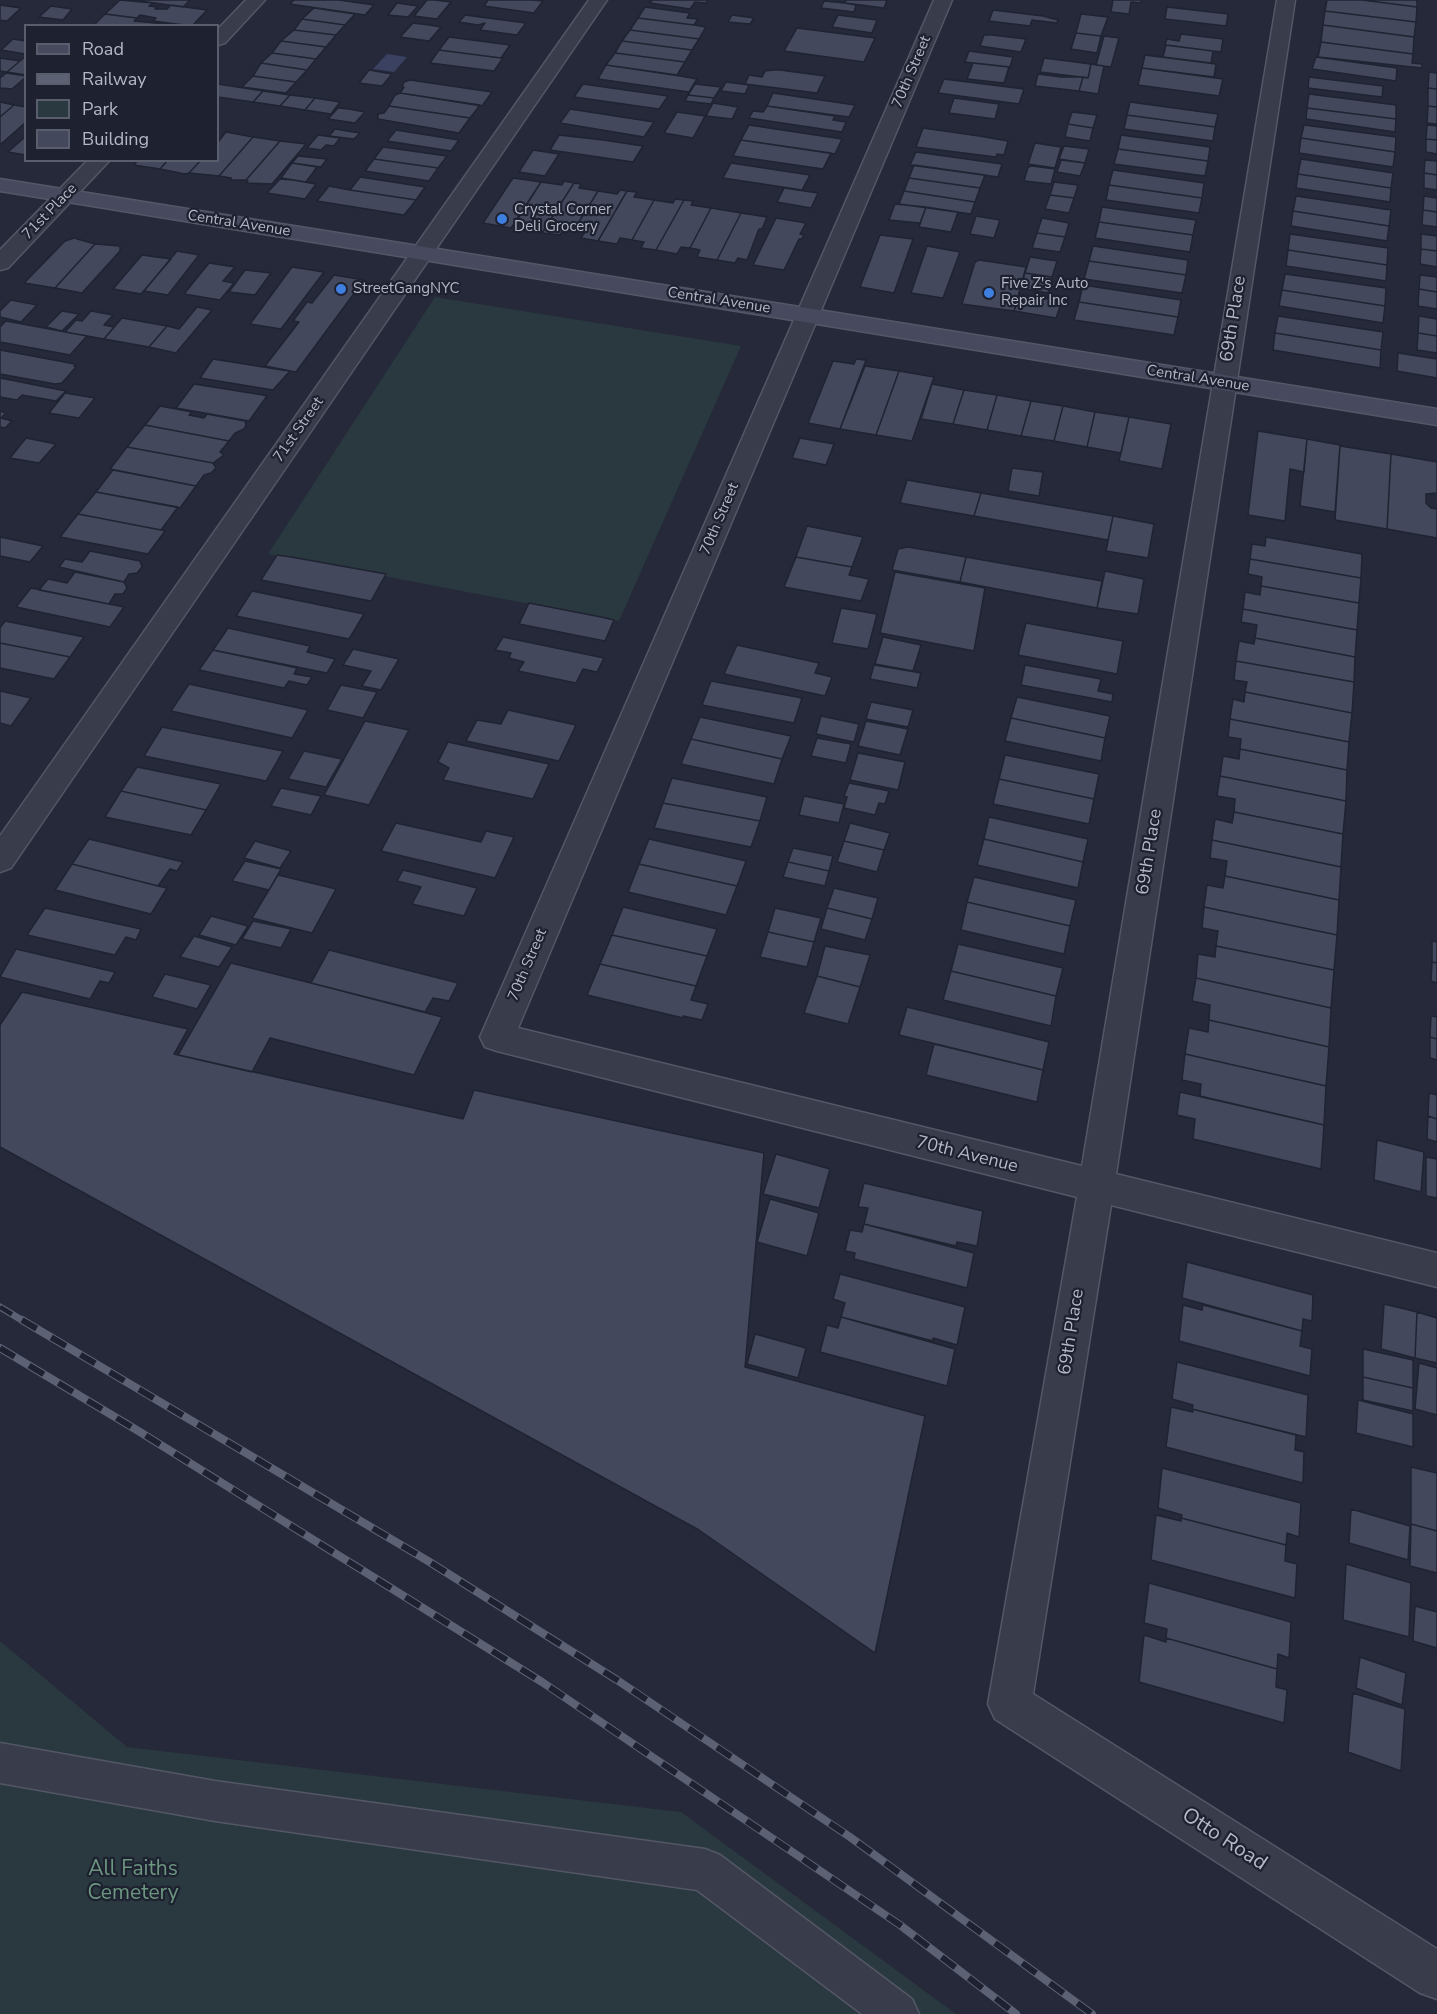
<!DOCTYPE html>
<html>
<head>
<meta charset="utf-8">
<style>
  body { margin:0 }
  #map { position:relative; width:1437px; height:2014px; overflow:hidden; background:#25293a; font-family:"Nunito Sans",sans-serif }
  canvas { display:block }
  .legend { position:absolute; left:24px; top:24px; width:195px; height:138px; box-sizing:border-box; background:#1d2130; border:2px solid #595d6c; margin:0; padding:8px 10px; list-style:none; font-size:18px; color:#b4b7c6 }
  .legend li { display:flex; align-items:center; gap:12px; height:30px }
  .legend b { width:30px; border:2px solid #595d6c }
</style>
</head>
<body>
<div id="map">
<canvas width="1437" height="2014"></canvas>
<ul class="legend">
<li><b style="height:8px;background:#474a5e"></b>Road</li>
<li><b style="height:8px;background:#5d6174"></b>Railway</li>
<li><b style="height:16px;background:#2a383f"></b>Park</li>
<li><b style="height:16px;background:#44485c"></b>Building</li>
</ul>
</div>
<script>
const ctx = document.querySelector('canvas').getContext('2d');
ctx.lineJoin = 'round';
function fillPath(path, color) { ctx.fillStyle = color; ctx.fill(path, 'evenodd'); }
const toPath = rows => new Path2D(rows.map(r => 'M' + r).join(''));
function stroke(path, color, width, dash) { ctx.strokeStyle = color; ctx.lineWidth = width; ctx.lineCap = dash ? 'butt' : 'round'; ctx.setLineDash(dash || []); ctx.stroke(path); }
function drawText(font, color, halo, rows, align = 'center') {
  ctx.font = font + ' "Nunito Sans",sans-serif'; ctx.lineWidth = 4.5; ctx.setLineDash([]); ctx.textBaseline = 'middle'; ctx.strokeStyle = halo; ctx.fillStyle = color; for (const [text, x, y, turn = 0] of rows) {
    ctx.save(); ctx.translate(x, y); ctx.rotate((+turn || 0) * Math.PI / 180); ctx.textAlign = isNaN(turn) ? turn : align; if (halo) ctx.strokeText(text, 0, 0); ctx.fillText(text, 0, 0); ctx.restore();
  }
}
const green = toPath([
  [435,297,741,346,619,621,268,554],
  [0,1641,127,1747,681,1812,956,2014,0,2014]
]);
const water = toPath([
  [387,54,407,57,394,72,373,69]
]);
const building = toPath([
  [120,0,153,3,149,6,157,7,155,9,167,9,171,5,207,10,192,26,153,21,156,18,140,15,137,18,105,14,120,0],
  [133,0,190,0,183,7,133,0],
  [294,0,339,0,374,5,365,15,290,4,294,0],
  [427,0,435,0,451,2,437,19,414,16,427,0],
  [488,0,533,0,543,1,534,13,484,6,488,0],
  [652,0,708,0,706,3,695,2,690,9,650,3,652,0],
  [846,0,887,0,884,8,845,3,846,0],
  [1113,0,1141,0,1141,3,1131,2,1129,14,1111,12,1113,0],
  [1327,0,1362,0,1417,7,1416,22,1325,11,1327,0],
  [1362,0,1417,0,1417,7,1362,0],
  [824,1,845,3,856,5,854,12,821,8,824,1],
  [397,3,418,6,408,17,388,15,397,3],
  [0,5,21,8,7,21,0,20,0,5],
  [51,6,72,9,63,20,39,17,51,6],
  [645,7,690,13,687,18,698,19,694,25,638,18,645,7],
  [1167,7,1228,14,1226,26,1165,19,1167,7],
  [314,8,355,14,345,25,302,19,314,8],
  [993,10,1043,16,1058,20,1057,23,1032,20,1030,26,989,21,993,10],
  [1325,11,1416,22,1414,37,1323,25,1325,11],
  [105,14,137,18,134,21,187,26,93,26,105,14],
  [1081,14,1108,17,1101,36,1076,33,1081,14],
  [465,15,526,23,517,35,480,30,485,23,478,25,459,22,465,15],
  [732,15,754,18,750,24,728,22,732,15],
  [838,15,877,20,872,33,832,27,838,15],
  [638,18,694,25,706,27,699,39,630,30,638,18],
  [302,19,345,25,336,35,294,30,302,19],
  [413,23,429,25,441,27,429,41,400,37,413,23],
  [1323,25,1414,37,1413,54,1321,42,1323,25],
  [797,28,875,38,864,62,784,51,797,28],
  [294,30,336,35,326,47,281,41,294,30],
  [630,30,699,39,692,50,622,41,630,30],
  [1076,33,1101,36,1097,53,1071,49,1076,33],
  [1181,34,1223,39,1221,52,1165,45,1167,39,1179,41,1181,34],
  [984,35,992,35,1026,39,1021,52,980,46,984,35],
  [1104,36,1119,38,1111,67,1096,65,1104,36],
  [449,37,510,45,501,58,439,50,449,37],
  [13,39,26,41,25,54,1,50,13,39],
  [281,41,326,47,316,59,272,53,281,41],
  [622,41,692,50,685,62,615,53,622,41],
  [1321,42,1413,54,1412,63,1422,64,1422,68,1318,57,1321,42],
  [1166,45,1213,51,1211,63,1163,57,1166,45],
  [439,50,501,58,503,58,494,71,430,63,439,50],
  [969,51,1013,57,1010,67,965,62,969,51],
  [272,53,316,59,307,70,261,63,272,53],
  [615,53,685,62,677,75,606,65,615,53],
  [1145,55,1216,64,1214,77,1142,68,1145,55],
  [26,56,26,75,7,72,20,61,26,56],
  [1316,57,1397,68,1396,81,1312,69,1316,57],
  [0,58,20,61,7,72,0,71,0,58],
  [1044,58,1091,64,1088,78,1040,72,1044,58],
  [261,63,307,70,296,82,253,76,261,63],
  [973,63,1009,67,1004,83,967,79,973,63],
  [1091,64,1104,66,1098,94,1079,91,1083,77,1088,78,1091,64],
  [606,65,680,76,697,79,689,92,598,79,606,65],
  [1142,68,1223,79,1219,96,1138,85,1142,68],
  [369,70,392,74,382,86,359,83,369,70],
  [773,70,780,70,825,76,817,93,745,84,749,75,762,77,765,71,773,70],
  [1429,72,1437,73,1437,89,1428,88,1429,72],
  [6,73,26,76,26,77,12,89,0,88,0,78,6,73],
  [1038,74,1061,77,1083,77,1079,91,1035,86,1038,74],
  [253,76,296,82,286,93,242,87,253,76],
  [1309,77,1383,86,1382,97,1308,88,1309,77],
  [944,79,1024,89,1019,104,938,93,944,79],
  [410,80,492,92,482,106,400,93,404,87,402,87,404,82,410,80],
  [726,82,749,85,745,94,721,91,726,82],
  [218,84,263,91,253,102,218,97,218,84],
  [583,84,668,96,659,109,574,97,583,84],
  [695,84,721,87,714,98,688,95,695,84],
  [1428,88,1437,89,1437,107,1428,106,1428,88],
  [263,91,290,95,280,106,253,102,263,91],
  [400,93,480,105,470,118,389,106,395,95,400,93],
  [773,93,855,105,849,117,767,106,773,93],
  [1309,94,1396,105,1396,119,1307,108,1309,94],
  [290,95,315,98,305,110,280,106,290,95],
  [688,95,714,98,711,104,685,101,688,95],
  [315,98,340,102,331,114,305,110,315,98],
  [954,98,977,101,999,104,995,119,949,113,954,98],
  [0,102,14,105,0,117,0,102],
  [1130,102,1218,114,1215,127,1127,115,1130,102],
  [713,103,738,107,732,119,706,116,713,103],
  [14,105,26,107,26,122,0,145,0,117,14,105],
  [389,106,470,118,459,133,378,119,378,114,384,113,389,106],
  [767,106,835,116,833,120,846,122,842,132,749,118,753,111,763,112,767,106],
  [1428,106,1437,107,1437,124,1427,123,1428,106],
  [338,108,349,109,365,112,355,123,328,119,338,108],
  [1307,108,1396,119,1395,132,1306,119,1307,108],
  [570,109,654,122,644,137,560,123,570,109],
  [677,112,705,116,693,138,664,133,677,112],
  [1072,112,1097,115,1093,128,1068,124,1072,112],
  [1127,115,1215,127,1213,141,1124,129,1127,115],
  [1068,124,1093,128,1090,141,1065,137,1068,124],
  [749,125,842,139,835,154,741,140,749,125],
  [1304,125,1396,137,1395,152,1301,138,1304,125],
  [1427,125,1437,126,1437,140,1426,139,1427,125],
  [923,128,979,136,1008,141,1004,155,997,154,996,157,916,147,923,128],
  [335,129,360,133,354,139,329,136,335,129],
  [396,130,459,140,451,151,387,141,396,130],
  [226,132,253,137,219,176,189,173,201,160,218,160,218,142,226,132],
  [318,135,340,138,334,146,326,145,321,150,307,148,318,135],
  [559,135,603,140,643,146,633,162,550,150,559,135],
  [1121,135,1210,147,1208,161,1118,149,1121,135],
  [26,136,26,155,8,152,26,136],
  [253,137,280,141,246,180,231,180,231,178,219,176,253,137],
  [1301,138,1395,152,1393,167,1299,153,1301,138],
  [1426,139,1437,140,1437,154,1426,152,1426,139],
  [741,140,831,153,823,169,733,156,741,140],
  [280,141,306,144,272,184,247,183,248,181,246,180,280,141],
  [1035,143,1061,147,1055,168,1028,164,1035,143],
  [1064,146,1089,149,1085,163,1059,159,1064,146],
  [383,147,447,156,438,168,374,159,383,147],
  [1118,149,1208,161,1205,176,1114,164,1118,149],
  [533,150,559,154,545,176,519,172,533,150],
  [916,152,1002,164,998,177,910,165,916,152],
  [298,156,327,159,321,167,292,163,298,156],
  [374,159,438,168,429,181,365,171,374,159],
  [1301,159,1393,173,1391,188,1298,174,1301,159],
  [138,160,168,160,160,169,134,165,138,160],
  [168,160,201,160,189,173,185,174,160,169,168,160],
  [1061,160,1085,163,1080,176,1057,172,1061,160],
  [1425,160,1437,161,1437,175,1424,173,1425,160],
  [292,163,317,167,306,182,281,178,292,163],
  [731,163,810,175,802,190,723,178,731,163],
  [914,165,985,175,980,188,909,178,914,165],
  [1032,166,1055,169,1051,184,1024,181,1028,167,1032,166],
  [1113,170,1204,183,1202,198,1109,185,1113,170],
  [1424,173,1437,175,1437,190,1424,188,1424,173],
  [1298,174,1391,188,1390,202,1296,188,1298,174],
  [360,177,425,187,416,200,350,190,360,177],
  [513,178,541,182,511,228,483,223,513,178],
  [909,178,980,188,975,202,904,191,909,178],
  [280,179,293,180,316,184,305,199,267,193,280,179],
  [564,181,574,183,542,233,525,230,526,225,515,223,541,182,562,185,564,181],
  [1054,182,1078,185,1074,198,1050,195,1054,182],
  [574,183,581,184,579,188,598,191,574,230,564,229,560,235,542,233,574,183],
  [1109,185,1202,198,1199,213,1106,200,1109,185],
  [329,186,350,190,416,200,404,215,317,201,329,186],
  [784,188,818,193,811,208,777,202,784,188],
  [620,190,627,191,598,241,581,238,585,232,574,230,598,191,617,194,620,190],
  [627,191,637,192,634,197,654,200,632,240,620,238,617,244,598,241,627,191],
  [904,191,975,202,971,214,899,204,904,191],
  [1050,195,1074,198,1069,213,1045,209,1050,195],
  [1296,196,1391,210,1389,226,1293,211,1296,196],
  [1424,196,1437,198,1437,212,1423,210,1424,196],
  [675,199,684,200,656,250,641,248,644,242,632,240,654,200,673,203,675,199],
  [684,200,693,201,691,205,711,208,690,248,681,247,677,254,656,250,684,200],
  [895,204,926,207,920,223,889,220,895,204],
  [926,207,958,212,951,232,919,227,926,207],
  [1102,207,1196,220,1193,235,1099,222,1102,207],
  [711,208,741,213,717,260,697,257,700,250,690,248,711,208],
  [1423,210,1437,212,1437,227,1422,225,1423,210],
  [1293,211,1389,226,1387,241,1291,226,1293,211],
  [741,213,767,217,762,229,759,229,747,260,738,258,735,263,717,260,741,213],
  [976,216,1000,220,994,238,970,234,976,216],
  [776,218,806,223,800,234,804,235,802,239,799,239,784,270,753,265,776,218],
  [1042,218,1069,223,1065,237,1037,233,1042,218],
  [1099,222,1193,235,1190,252,1095,238,1099,222],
  [1037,233,1065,237,1060,252,1032,248,1037,233],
  [1290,234,1388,248,1387,265,1288,250,1290,234],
  [1421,234,1437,236,1437,251,1421,249,1421,234],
  [880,235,913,239,894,293,860,287,880,235],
  [74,238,95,244,55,288,24,283,65,241,74,238],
  [95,244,120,246,120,251,82,293,55,288,95,244],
  [927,246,960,252,943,298,911,293,927,246],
  [1093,246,1188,260,1186,275,1089,261,1093,246],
  [1421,249,1437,251,1437,267,1420,264,1421,249],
  [1288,250,1387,265,1386,281,1286,266,1288,250],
  [177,251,199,255,168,295,144,291,177,251],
  [142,255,171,259,141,294,113,289,142,255],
  [1030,257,1057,261,1052,277,1025,273,1030,257],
  [979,260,1026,267,1014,311,962,304,975,262,979,260],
  [1089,261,1186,275,1182,293,1084,279,1089,261],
  [209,263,235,267,223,281,234,283,220,300,184,294,209,263],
  [292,267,324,272,281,329,250,324,292,267],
  [245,270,271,273,255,295,229,292,245,270],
  [1025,273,1052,277,1048,293,1020,288,1025,273],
  [1285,274,1386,288,1385,306,1282,290,1285,274],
  [334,275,364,280,296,372,265,366,299,322,293,321,307,302,312,303,334,275],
  [1420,275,1437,277,1437,292,1419,289,1420,275],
  [1083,285,1181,300,1178,317,1079,302,1083,285],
  [1419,289,1437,292,1437,309,1418,306,1419,289],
  [1282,290,1385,306,1383,323,1279,306,1282,290],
  [1020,294,1062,301,1056,318,1014,311,1020,294],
  [11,300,37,305,21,322,0,317,0,311,11,300],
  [1079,302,1178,317,1174,335,1074,320,1079,302],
  [197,307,212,310,176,353,149,347,167,326,179,329,197,307],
  [62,311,79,314,62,331,46,327,62,311],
  [91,311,113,315,104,325,114,327,104,339,65,332,76,320,82,321,91,311],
  [1278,316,1383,332,1381,350,1275,333,1278,316],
  [1419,316,1437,319,1437,336,1418,333,1419,316],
  [122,318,167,326,149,347,104,339,122,318],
  [6,321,87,336,70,355,0,342,0,327,6,321],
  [1275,333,1381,350,1380,368,1273,350,1275,333],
  [1418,333,1437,336,1437,353,1417,350,1418,333],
  [0,350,75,364,74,366,76,367,62,383,55,384,0,374,0,350],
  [1398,353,1437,359,1437,378,1397,371,1398,353],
  [213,359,282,370,290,371,273,390,200,378,213,359],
  [856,359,866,360,840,429,808,423,833,361,854,364,856,359],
  [865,366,899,371,876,435,840,429,865,366],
  [899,371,934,377,912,441,876,435,899,371],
  [0,378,66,391,56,401,22,395,17,400,0,397,0,378],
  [194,384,263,395,267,396,249,421,176,408,194,384],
  [932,384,964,390,953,424,921,419,932,384],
  [964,390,997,395,987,430,953,424,964,390],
  [65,393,95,398,79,418,49,413,65,393],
  [997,395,1031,401,1021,436,987,430,997,395],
  [1031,401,1063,406,1054,441,1021,436,1031,401],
  [160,406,192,412,189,415,204,418,207,414,245,421,246,425,244,429,235,433,229,441,145,425,160,406],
  [1063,406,1095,412,1087,447,1054,441,1063,406],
  [0,411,6,413,1,418,12,421,5,428,0,427,0,411],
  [1095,412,1129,417,1121,453,1087,447,1095,412],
  [1129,417,1171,424,1162,469,1119,461,1129,417],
  [145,425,229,441,220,452,224,455,213,463,127,447,145,425],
  [1258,431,1307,439,1304,472,1290,469,1285,521,1248,515,1258,431],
  [26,438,56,444,39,463,10,458,26,438],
  [800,438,834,444,826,465,792,458,800,438],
  [1307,439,1340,445,1335,512,1300,506,1307,439],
  [1340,446,1391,454,1387,529,1335,520,1340,446],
  [127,447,213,463,216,468,211,473,204,475,196,486,110,469,127,447],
  [1391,454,1437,462,1437,493,1426,494,1426,503,1431,508,1437,509,1437,538,1387,529,1391,454],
  [1012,468,1043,472,1039,496,1008,491,1012,468],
  [113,470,196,486,180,508,96,492,113,470],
  [907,480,981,493,974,516,900,503,907,480],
  [96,492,178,507,161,530,78,514,96,492],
  [981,493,1113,516,1108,540,974,516,981,493],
  [78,514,161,530,165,531,148,554,60,537,78,514],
  [1113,516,1154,524,1148,558,1106,551,1113,516],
  [807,526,863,537,852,567,796,557,807,526],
  [0,537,43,546,30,562,0,556,0,537],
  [1266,537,1362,554,1361,578,1250,559,1252,544,1265,546,1266,537],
  [908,547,966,557,960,582,892,570,898,549,908,547],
  [90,551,140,561,142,567,137,573,129,574,124,582,59,567,65,559,82,562,90,551],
  [277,555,291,557,386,574,371,601,261,580,277,555],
  [796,557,852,567,849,575,869,579,861,601,784,587,796,557],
  [966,557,1102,581,1097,608,960,582,966,557],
  [1250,559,1361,578,1359,603,1261,586,1262,577,1248,574,1250,559],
  [1105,571,1144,579,1138,614,1097,608,1105,571],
  [75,572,124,582,127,588,123,594,115,594,109,604,39,590,48,579,67,583,75,572],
  [895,572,985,588,974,651,880,633,895,572],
  [1261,586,1359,603,1357,630,1243,609,1245,592,1260,595,1261,586],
  [31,588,109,604,124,607,110,627,16,607,31,588],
  [252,591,364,614,349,639,236,616,252,591],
  [529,603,601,617,614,620,605,641,519,624,529,603],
  [841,608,877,614,868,649,832,643,841,608],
  [1243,609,1357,630,1355,657,1255,638,1257,625,1241,622,1243,609],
  [5,621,84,637,70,657,0,643,0,628,5,621],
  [1026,623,1123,641,1117,674,1018,655,1026,623],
  [228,628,310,646,307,652,335,659,327,673,213,650,228,628],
  [503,637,604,658,597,672,583,669,576,683,518,671,524,662,509,658,511,653,495,650,503,637],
  [883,637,921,645,913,671,875,664,883,637],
  [1255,638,1355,657,1354,682,1236,661,1239,641,1254,644,1255,638],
  [0,643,70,657,54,679,0,668,0,643],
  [737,645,819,663,815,673,832,677,825,696,724,674,737,645],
  [353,649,399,659,381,690,362,686,371,671,343,665,353,649],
  [213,650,297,668,294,674,312,677,307,685,289,681,284,688,199,670,213,650],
  [1236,661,1354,682,1352,713,1245,692,1247,682,1234,680,1236,661],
  [874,665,921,673,917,688,870,679,874,665],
  [1025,665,1101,679,1098,691,1113,694,1112,702,1021,685,1025,665],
  [711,681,802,698,794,723,702,705,711,681],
  [189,684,198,686,308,710,292,738,171,711,189,684],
  [341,685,377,692,363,718,327,710,341,685],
  [0,691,31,698,11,726,0,723,0,691],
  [1245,692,1352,713,1349,742,1230,719,1233,699,1244,702,1245,692],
  [1017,697,1110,716,1105,738,1011,718,1017,697],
  [871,702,913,710,908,727,866,719,871,702],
  [508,710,576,725,559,761,466,741,477,720,501,724,508,710],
  [821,716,859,724,854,742,816,734,821,716],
  [700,717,791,736,782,759,691,739,700,717],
  [1011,718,1105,738,1101,761,1005,741,1011,718],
  [1230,719,1349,742,1347,770,1240,749,1241,739,1228,737,1230,719],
  [365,721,409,730,369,805,324,795,365,721],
  [866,721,908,729,900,755,858,746,866,721],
  [162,727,283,751,266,781,144,756,162,727],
  [817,738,851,744,846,763,811,756,817,738],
  [691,739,782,759,774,784,681,764,691,739],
  [448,742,549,764,533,799,443,780,449,768,438,762,448,742],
  [1240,749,1347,770,1346,801,1220,776,1223,756,1239,759,1240,749],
  [304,751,342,759,326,787,288,779,304,751],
  [858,753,905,762,898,790,850,780,858,753],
  [1005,755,1099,774,1094,799,999,779,1005,755],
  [137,767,221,784,206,810,121,791,137,767],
  [1220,776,1346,801,1343,834,1234,812,1235,799,1217,796,1220,776],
  [672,778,767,797,760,821,663,803,672,778],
  [999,779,1094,799,1089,824,993,804,999,779],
  [849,783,889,791,885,804,879,803,875,815,844,808,847,797,844,796,849,783],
  [281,788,321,796,311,815,271,806,281,788],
  [121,791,206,810,191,835,105,817,121,791],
  [804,796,844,804,839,823,799,815,804,796],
  [663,803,760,821,751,847,654,828,663,803],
  [1234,812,1343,834,1341,867,1212,840,1215,819,1232,823,1234,812],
  [989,817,1088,839,1083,862,984,839,989,817],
  [396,823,481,842,486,831,514,837,495,878,381,851,396,823],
  [850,823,890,833,884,850,844,841,850,823],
  [89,839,183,862,177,871,170,869,158,886,72,864,89,839],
  [649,839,746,861,737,886,639,864,649,839],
  [984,839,1083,862,1078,888,977,865,984,839],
  [1212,840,1341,867,1339,900,1225,876,1227,861,1210,858,1212,840],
  [255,841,291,851,280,868,244,858,255,841],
  [844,841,884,850,877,872,837,862,844,841],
  [793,848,833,856,829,871,788,862,793,848],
  [245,861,281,869,269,890,232,881,245,861],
  [788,862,829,871,825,886,783,877,788,862],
  [72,864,158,886,167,888,151,914,55,890,72,864],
  [639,864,737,886,726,915,628,892,639,864],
  [403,870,477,888,464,916,412,904,421,887,397,881,403,870],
  [278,875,336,889,312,933,252,918,278,875],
  [1225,876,1339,900,1337,935,1204,907,1207,885,1223,888,1225,876],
  [974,877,1076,900,1070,926,967,902,974,877],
  [834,888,878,898,872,919,827,908,834,888],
  [967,902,1070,926,1064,954,961,930,967,902],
  [623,907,717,929,707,956,612,935,623,907],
  [1204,907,1337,935,1334,970,1216,946,1218,931,1202,928,1204,907],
  [45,908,141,929,136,940,126,937,115,955,27,935,45,908],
  [775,908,821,918,814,942,768,932,775,908],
  [827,908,872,919,865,940,821,929,827,908],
  [211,916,248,926,236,945,199,935,211,916],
  [253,921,291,929,281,948,242,939,253,921],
  [768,932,814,942,807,967,760,957,768,932],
  [612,935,707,956,696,986,600,964,612,935],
  [194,936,232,947,219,967,180,957,194,936],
  [1432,941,1437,942,1437,963,1432,962,1432,941],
  [958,944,1063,968,1056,996,951,971,958,944],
  [825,946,870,955,860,987,817,976,825,946],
  [1216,946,1334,970,1331,1008,1196,978,1198,954,1215,957,1216,946],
  [16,949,115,972,109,983,100,981,90,999,0,977,16,949],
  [329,950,458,983,449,1001,433,998,425,1012,311,983,329,950],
  [1432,962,1437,963,1437,983,1431,981,1432,962],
  [231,963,311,983,442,1017,414,1075,270,1038,252,1072,178,1055,231,963],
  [600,964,696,986,691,1000,708,1004,702,1020,683,1016,683,1018,587,995,600,964],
  [951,971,1056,996,1051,1026,943,1000,951,971],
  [165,974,211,985,197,1009,152,997,165,974],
  [817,976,860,987,848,1024,804,1013,817,976],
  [1196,978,1331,1008,1329,1047,1209,1020,1210,1005,1192,1001,1196,978],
  [22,992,188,1029,174,1054,463,1119,474,1090,764,1153,745,1367,925,1416,875,1653,699,1530,0,1147,0,1025,22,992],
  [907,1007,1049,1042,1043,1070,899,1035,907,1007],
  [1431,1016,1437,1017,1437,1039,1430,1037,1431,1016],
  [1209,1020,1329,1047,1326,1086,1185,1054,1189,1028,1208,1032,1209,1020],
  [1430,1037,1437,1039,1437,1060,1430,1058,1430,1037],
  [934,1044,1043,1070,1037,1102,926,1075,934,1044],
  [1185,1054,1326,1086,1324,1125,1200,1096,1201,1084,1182,1080,1185,1054],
  [1180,1092,1324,1125,1321,1169,1193,1139,1195,1119,1177,1115,1180,1092],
  [1429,1093,1437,1095,1437,1119,1428,1116,1429,1093],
  [1428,1116,1437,1119,1437,1142,1427,1139,1428,1116],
  [1377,1140,1424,1152,1421,1192,1374,1180,1377,1140],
  [776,1154,830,1169,819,1208,763,1194,776,1154],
  [1426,1157,1437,1159,1437,1198,1426,1196,1426,1157],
  [864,1183,983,1211,977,1246,957,1242,956,1246,864,1224,868,1208,858,1207,864,1183],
  [770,1199,819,1213,807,1256,757,1242,770,1199],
  [864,1224,974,1253,967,1288,854,1259,855,1253,845,1251,850,1230,862,1232,864,1224],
  [1187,1262,1313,1295,1312,1321,1303,1319,1302,1331,1182,1298,1187,1262],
  [840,1274,965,1307,957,1345,933,1338,933,1341,841,1317,845,1303,833,1299,840,1274],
  [1384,1304,1417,1312,1415,1358,1381,1349,1384,1304],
  [1183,1305,1202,1310,1203,1305,1302,1331,1300,1346,1312,1349,1310,1376,1179,1341,1183,1305],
  [1417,1312,1437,1318,1437,1363,1415,1358,1417,1312],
  [841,1317,955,1349,947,1386,820,1352,827,1325,838,1328,841,1317],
  [755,1334,806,1348,798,1378,747,1364,755,1334],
  [1363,1349,1413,1360,1413,1388,1363,1377,1363,1349],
  [1177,1362,1308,1395,1306,1437,1192,1409,1193,1405,1172,1399,1177,1362],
  [1419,1363,1437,1368,1437,1415,1415,1409,1419,1363],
  [1363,1377,1413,1388,1413,1411,1363,1400,1363,1377],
  [1358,1400,1413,1414,1413,1447,1356,1433,1358,1400],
  [1171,1407,1193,1412,1192,1409,1296,1435,1295,1450,1304,1452,1303,1483,1166,1447,1171,1407],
  [1411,1467,1437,1473,1437,1531,1411,1524,1411,1467],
  [1162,1468,1301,1503,1299,1537,1287,1533,1286,1545,1181,1518,1182,1515,1158,1508,1162,1468],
  [1351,1509,1410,1526,1408,1560,1349,1543,1351,1509],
  [1156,1515,1181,1521,1181,1518,1286,1545,1285,1561,1297,1564,1295,1598,1151,1560,1156,1515],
  [1411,1524,1437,1531,1437,1573,1410,1566,1411,1524],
  [1346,1564,1411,1583,1409,1637,1343,1620,1346,1564],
  [1149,1583,1291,1622,1289,1658,1278,1654,1277,1669,1166,1638,1167,1629,1144,1623,1149,1583],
  [1415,1606,1437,1612,1437,1648,1413,1641,1415,1606],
  [1144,1635,1166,1642,1166,1638,1277,1669,1276,1687,1287,1690,1284,1723,1139,1682,1144,1635],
  [1360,1657,1406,1673,1402,1705,1356,1688,1360,1657],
  [1353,1693,1405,1709,1401,1771,1348,1752,1353,1693]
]);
const service = toPath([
  [0,1743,215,1781,705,1849,720,1855,912,1999,919,2014,862,2014,697,1890,215,1821,0,1783,0,1743]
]);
const minor = toPath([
  [246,0,265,0,225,43,218,45,218,29,246,0],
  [589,0,607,0,11,868,0,872,0,836,589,0],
  [934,0,952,0,518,1028,1082,1166,1277,0,1295,0,1116,1174,1437,1253,1437,1287,1111,1205,1033,1694,1437,1949,1437,1999,1420,1993,995,1719,988,1704,1077,1197,497,1051,485,1047,480,1037,934,0],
  [88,160,110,160,8,268,0,270,0,250,88,160]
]);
const secondary = toPath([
  [0,179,1437,409,1437,425,0,191,0,179]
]);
const railFar1 = toPath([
  [0,1307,25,1322]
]);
const rail = toPath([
  [22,1320,428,1561,617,1680,850,1837,1092,2014],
  [0,1348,140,1432,542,1682,900,1925,1016,2014]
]);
const markers = [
  [502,219,6,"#3f7fe0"],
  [341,289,6,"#3f7fe0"],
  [989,293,6,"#3f7fe0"]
];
const farStreetnames = [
  ["70th Street",912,72,-67],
  ["71st Place",50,212,-46],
  ["Central Avenue",239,224,9],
  ["Central Avenue",719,301,9],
  ["Central Avenue",1198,379,9],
  ["71st Street",299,430,-55],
  ["70th Street",720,519,-67],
  ["70th Street",528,965,-67]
];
const farPoinames = [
  ["Crystal Corner",514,210],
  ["Deli Grocery",514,227],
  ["Five Z's Auto",1001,284],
  ["Repair Inc",1001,301],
  ["StreetGangNYC",353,289]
];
const streetNames = [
  ["69th Place",1234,319,-81],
  ["69th Place",1150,852,-81],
  ["70th Avenue",967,1155,14],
  ["69th Place",1072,1332,-81]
];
const nearStreetnames = [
  ["Otto Road",1224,1840,33]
];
const nearParknames = [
  ["All Faiths",133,1870],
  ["Cemetery",133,1894]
];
fillPath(green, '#2a383f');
fillPath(water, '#3a4161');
fillPath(building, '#44485c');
stroke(building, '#1f2332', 1.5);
stroke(service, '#535766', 3);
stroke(minor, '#535766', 3);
stroke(secondary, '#535766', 3);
fillPath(service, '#383c4b');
fillPath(minor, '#383c4b');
fillPath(secondary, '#474a5e');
stroke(railFar1, '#5d6174', 7);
stroke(rail, '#5d6174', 8);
stroke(railFar1, '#1d2130', 4.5, [14]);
stroke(rail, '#1d2130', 6, [17]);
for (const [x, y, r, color] of markers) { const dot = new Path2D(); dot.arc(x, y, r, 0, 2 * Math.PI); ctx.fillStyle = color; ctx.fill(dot); stroke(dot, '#1d2130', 2); }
drawText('15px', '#b4b7c6', '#1d2130', farStreetnames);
drawText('15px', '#b4b7c6', '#1d2130', farPoinames, 'left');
drawText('18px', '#b4b7c6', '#1d2130', streetNames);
drawText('21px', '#b4b7c6', '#1d2130', nearStreetnames);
drawText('21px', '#6c967f', '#1d2130', nearParknames);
</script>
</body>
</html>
